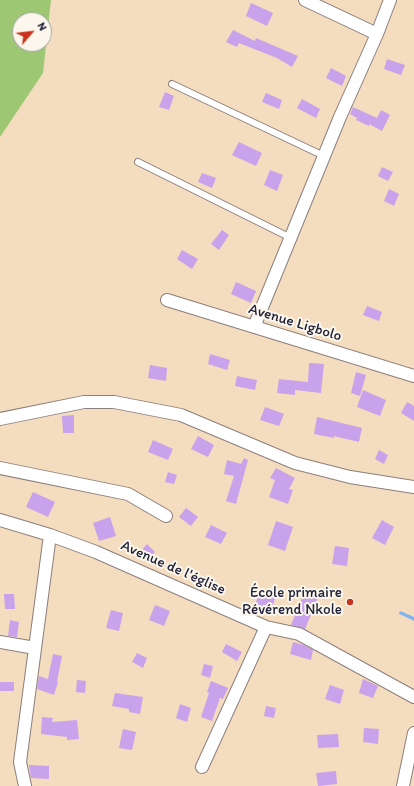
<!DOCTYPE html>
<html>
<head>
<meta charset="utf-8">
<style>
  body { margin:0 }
  #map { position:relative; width:414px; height:786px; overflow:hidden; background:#f4dcbf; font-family:Itim,sans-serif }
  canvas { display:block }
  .north { position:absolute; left:12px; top:12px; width:40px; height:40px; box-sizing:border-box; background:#fbf7ec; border:1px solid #a4a2a5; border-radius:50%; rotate:62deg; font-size:11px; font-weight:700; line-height:16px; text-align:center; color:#22223b }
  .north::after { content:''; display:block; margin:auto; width:14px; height:18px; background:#c8321e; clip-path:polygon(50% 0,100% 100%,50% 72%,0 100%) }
</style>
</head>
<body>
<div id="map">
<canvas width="414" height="786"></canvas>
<div class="north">N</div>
</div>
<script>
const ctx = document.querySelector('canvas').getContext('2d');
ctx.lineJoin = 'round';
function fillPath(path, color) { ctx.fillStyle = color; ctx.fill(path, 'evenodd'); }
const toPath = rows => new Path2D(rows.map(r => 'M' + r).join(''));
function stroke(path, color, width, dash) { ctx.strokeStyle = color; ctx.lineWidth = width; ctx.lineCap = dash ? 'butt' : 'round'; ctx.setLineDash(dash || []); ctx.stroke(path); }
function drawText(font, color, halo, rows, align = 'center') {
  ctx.font = font + ' Itim,sans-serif'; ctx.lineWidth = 4; ctx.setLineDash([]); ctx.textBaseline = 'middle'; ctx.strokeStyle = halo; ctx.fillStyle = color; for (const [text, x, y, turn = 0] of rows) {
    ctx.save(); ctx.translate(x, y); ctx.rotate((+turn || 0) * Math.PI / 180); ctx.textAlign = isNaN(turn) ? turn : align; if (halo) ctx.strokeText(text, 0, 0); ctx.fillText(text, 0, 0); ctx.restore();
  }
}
const green = toPath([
  [0,0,51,0,43,73,0,137],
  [20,20,44,20,44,44,20,44]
]);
const stream = toPath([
  [401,613,414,619]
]);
const building = toPath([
  [251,3,273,13,267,26,246,16],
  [233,30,255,41,256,38,298,56,292,67,277,58,239,43,237,47,226,42],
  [387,59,405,65,401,75,384,69],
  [331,68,346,76,342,86,326,78],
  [165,92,174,96,169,110,159,107],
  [266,93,282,100,279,109,262,102],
  [302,99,320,109,316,118,297,108],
  [353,107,377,118,381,110,390,115,382,131,369,124,369,126,356,120,357,118,350,114],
  [239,142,262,153,256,166,232,155],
  [382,167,393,172,388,181,378,176],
  [270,170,283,175,277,191,264,185],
  [202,173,216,178,212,188,198,182],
  [389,189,399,194,394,206,384,201],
  [222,230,229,235,219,250,211,244],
  [182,250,198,259,192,269,177,259],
  [236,282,256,291,251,303,231,294],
  [367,306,382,312,379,321,363,315],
  [210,354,230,360,227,370,208,364],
  [309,363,324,364,321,393,295,390,295,395,277,393,279,379,308,382],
  [150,365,167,368,166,381,148,378],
  [356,372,366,375,360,396,351,393],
  [237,376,257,380,255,390,235,386],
  [363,390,386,400,380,416,357,407],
  [407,402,414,406,414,421,401,413],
  [265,407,284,414,279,426,260,420],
  [74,415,74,433,63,433,62,416],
  [317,417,362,428,359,442,334,436,334,438,314,434],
  [198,436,214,445,208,457,191,449],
  [153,440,173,449,168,460,148,452],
  [379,450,388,455,384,464,375,459],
  [244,458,248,460,236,504,226,501,234,476,224,474,227,460,241,464],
  [276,468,295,478,289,489,293,490,288,504,269,497,275,480,270,478],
  [168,472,177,475,174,484,165,482],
  [33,492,55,502,48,517,26,507],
  [186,508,198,517,191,526,179,517],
  [110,517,116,536,99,541,93,523],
  [382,520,394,527,385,545,372,538],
  [276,521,293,527,285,551,268,545],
  [211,525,227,533,221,544,205,537],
  [147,544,155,552,146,562,138,554],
  [335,546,349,548,347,566,332,564],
  [306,588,320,593,305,629,291,625],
  [261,590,276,597,270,611,255,604],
  [4,594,14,594,15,609,5,609],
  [155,605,170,611,164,626,149,620],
  [111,610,123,613,119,631,106,628],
  [10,620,19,622,17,637,8,636],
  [293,642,304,645,313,650,311,660,290,654],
  [226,644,242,652,237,661,222,652],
  [137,653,147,658,143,668,132,662],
  [53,654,62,656,57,682,58,682,54,695,37,689,39,676,48,679],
  [204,664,213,666,210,678,201,675],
  [363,679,378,686,373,698,359,693],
  [77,680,86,681,85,693,76,692],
  [211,681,228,688,223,699,220,698,212,721,201,717,209,693,207,692],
  [0,682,14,682,14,691,0,691],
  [330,685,344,690,340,704,325,699],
  [115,693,143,697,140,714,129,712,129,709,112,706],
  [180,704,191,708,187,722,176,718],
  [266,706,276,708,274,718,264,716],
  [42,717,53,718,52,722,77,720,79,739,67,740,67,737,41,734],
  [364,728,379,729,378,744,363,742],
  [123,729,136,732,132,750,119,748],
  [338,734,339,747,318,748,317,735],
  [29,765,49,766,49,779,31,778],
  [336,771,337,784,318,786,316,773]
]);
const lane = toPath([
  [172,84,324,156],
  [138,162,291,238]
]);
const street = toPath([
  [305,0,377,34],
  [167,300,414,376],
  [254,327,340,117,377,34,390,0],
  [0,419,84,402,114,402,181,415,295,463,350,477,414,487],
  [0,468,128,494,166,516],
  [0,520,50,535,96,552,266,627,299,634,414,697],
  [0,642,35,648],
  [202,767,266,627],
  [25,786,20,762,50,535],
  [403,786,414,733]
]);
const markers = [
  [350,602,4,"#c8321e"]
];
const streetNames = [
  ["Avenue Ligbolo",295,323,17],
  ["Avenue de l'église",173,568,24]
];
const poiNames = [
  ["École primaire",342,593],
  ["Révérend Nkole",342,610]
];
fillPath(green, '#9dc773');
stroke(stream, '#84b4ef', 3.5);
fillPath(building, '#c8a2ea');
stroke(lane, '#8b7f7d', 8);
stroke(street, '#8b7f7d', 14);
stroke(lane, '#fff', 6);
stroke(street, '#fff', 12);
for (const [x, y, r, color] of markers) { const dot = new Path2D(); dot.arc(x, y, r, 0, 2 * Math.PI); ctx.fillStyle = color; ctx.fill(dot); stroke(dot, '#fbf7ec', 1.5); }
drawText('15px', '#22223b', '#fbf7ec', streetNames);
drawText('15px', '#22223b', '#fbf7ec', poiNames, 'right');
</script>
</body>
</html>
